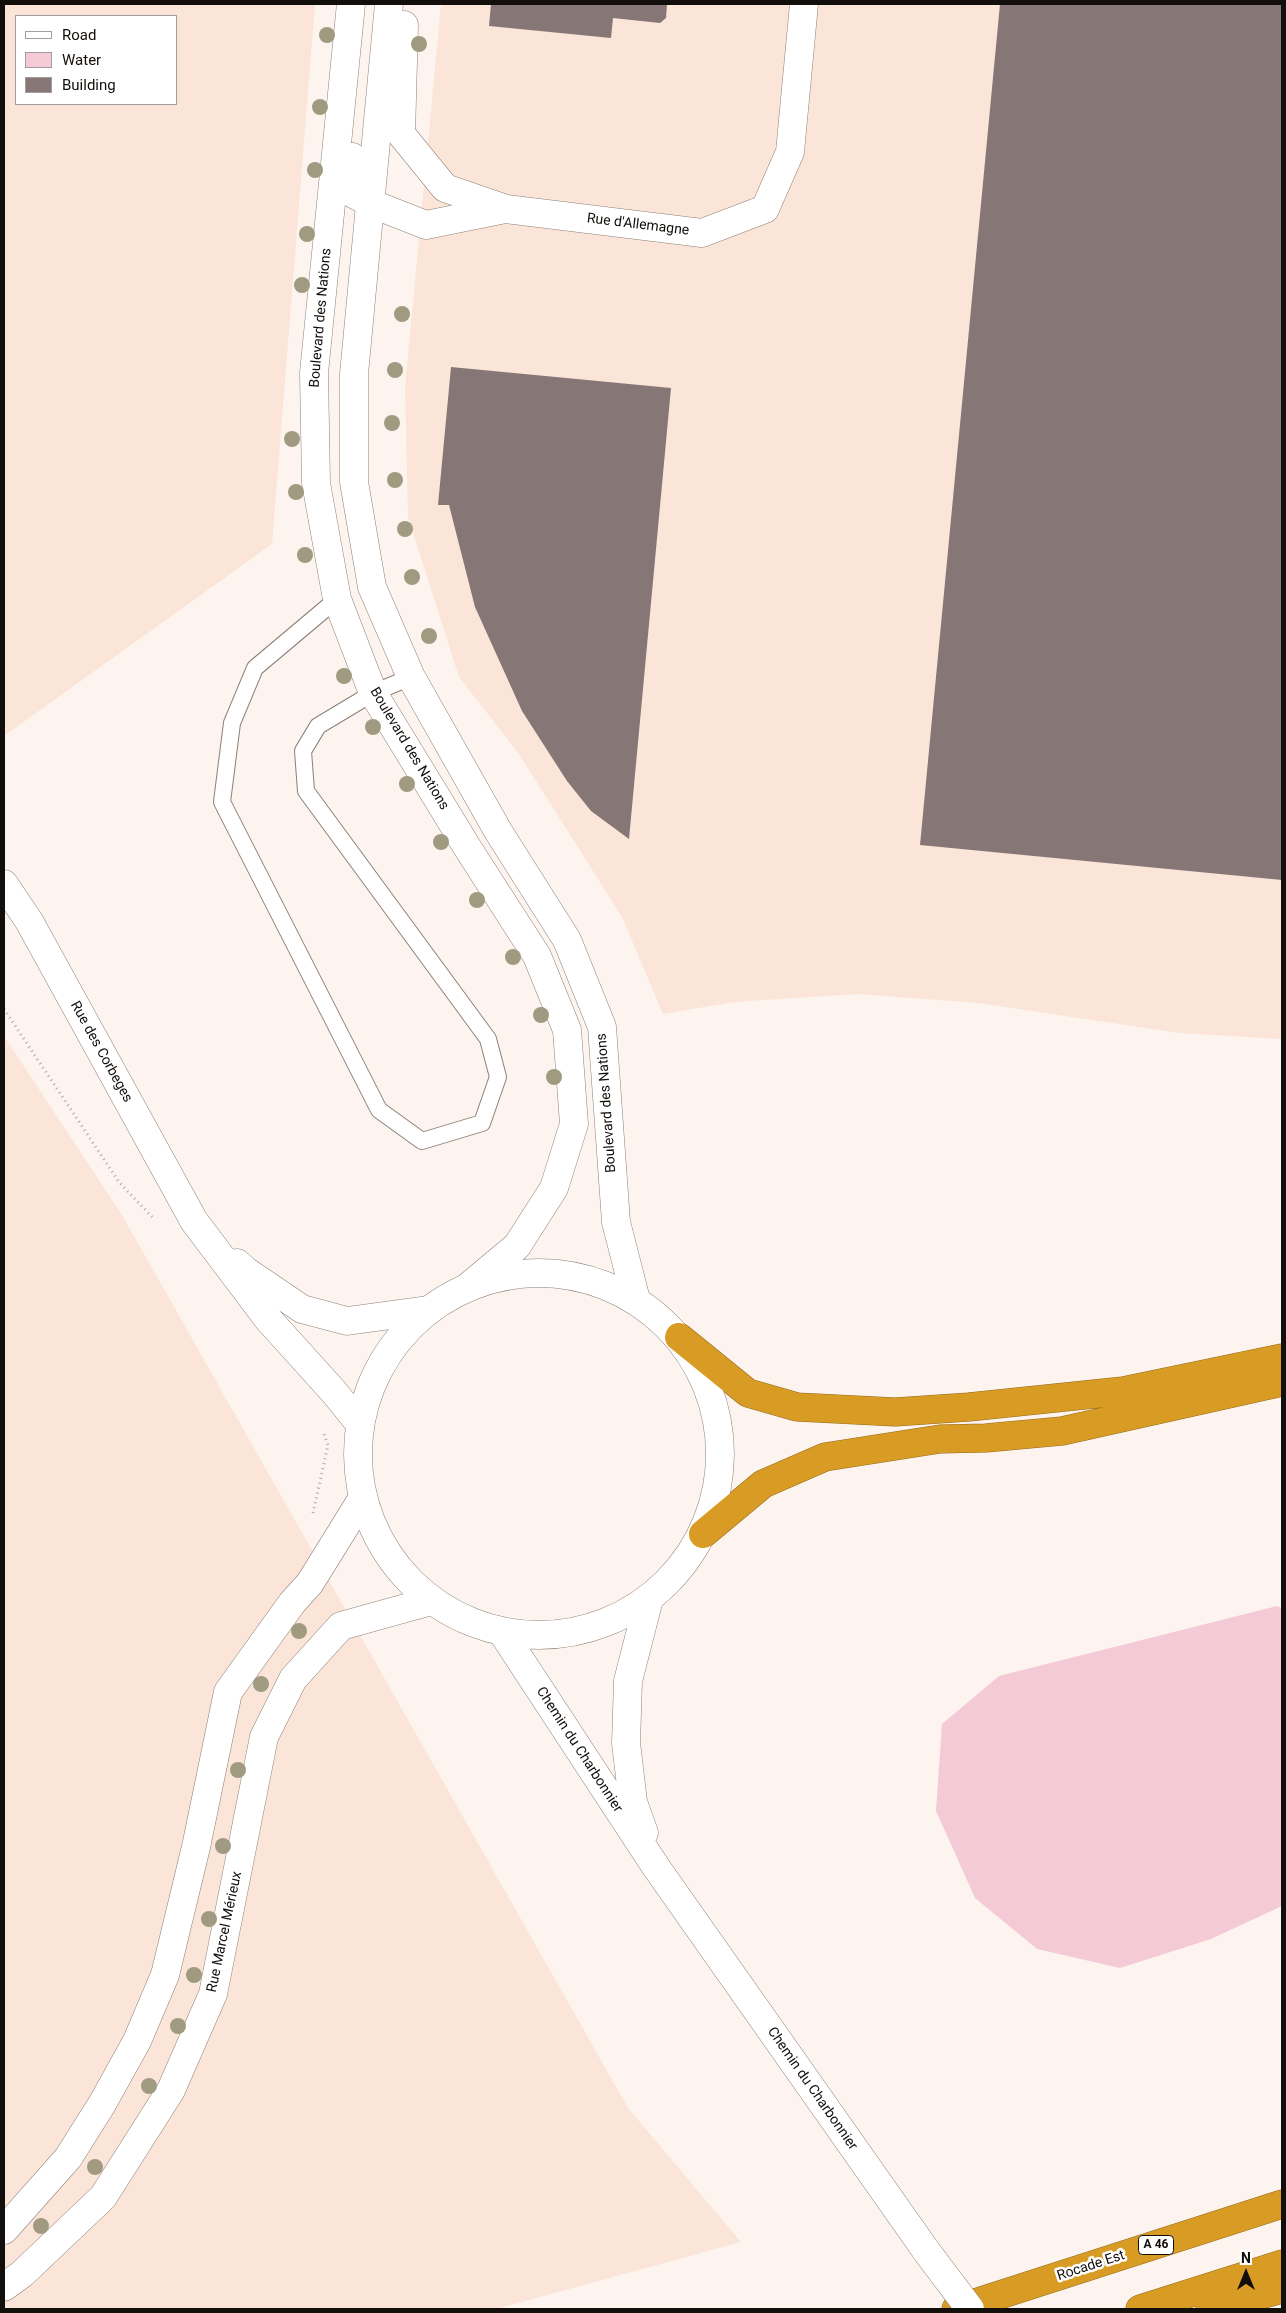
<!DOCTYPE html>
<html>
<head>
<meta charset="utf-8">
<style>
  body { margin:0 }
  #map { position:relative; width:1286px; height:2313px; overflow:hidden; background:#fdf4ef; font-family:Roboto,sans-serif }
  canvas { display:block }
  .frame { position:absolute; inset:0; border:5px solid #120e0b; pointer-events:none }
  .legend { position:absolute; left:15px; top:15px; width:162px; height:90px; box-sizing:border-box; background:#fff; border:1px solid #a09f9d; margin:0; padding:6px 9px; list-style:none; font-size:15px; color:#120e0b }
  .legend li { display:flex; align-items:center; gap:10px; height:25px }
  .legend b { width:25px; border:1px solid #a09f9d }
  .north { position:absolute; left:1221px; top:2248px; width:50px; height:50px; -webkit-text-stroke:4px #fff; paint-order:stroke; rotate:0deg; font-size:14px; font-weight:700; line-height:20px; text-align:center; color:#120e0b }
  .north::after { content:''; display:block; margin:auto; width:18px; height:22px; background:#120e0b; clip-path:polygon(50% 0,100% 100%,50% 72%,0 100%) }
</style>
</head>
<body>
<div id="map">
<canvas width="1286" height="2313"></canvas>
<div class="frame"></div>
<ul class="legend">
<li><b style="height:6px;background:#fff"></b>Road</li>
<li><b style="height:14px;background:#f5cad7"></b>Water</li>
<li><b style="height:14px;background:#867675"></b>Building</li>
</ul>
<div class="north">N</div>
</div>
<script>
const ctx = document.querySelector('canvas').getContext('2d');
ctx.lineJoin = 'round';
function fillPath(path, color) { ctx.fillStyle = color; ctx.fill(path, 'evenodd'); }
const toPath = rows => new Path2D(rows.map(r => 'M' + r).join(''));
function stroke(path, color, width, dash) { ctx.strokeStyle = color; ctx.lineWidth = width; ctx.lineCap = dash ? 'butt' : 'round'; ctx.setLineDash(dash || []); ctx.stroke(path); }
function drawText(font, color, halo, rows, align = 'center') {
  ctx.font = font + ' Roboto,sans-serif'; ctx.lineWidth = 5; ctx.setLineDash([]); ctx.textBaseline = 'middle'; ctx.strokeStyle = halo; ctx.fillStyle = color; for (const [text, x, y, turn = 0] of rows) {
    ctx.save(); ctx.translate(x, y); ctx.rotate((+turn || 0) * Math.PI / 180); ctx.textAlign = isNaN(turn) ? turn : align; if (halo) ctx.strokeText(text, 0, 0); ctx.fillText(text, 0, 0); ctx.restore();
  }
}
const built = toPath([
  [4,4,315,4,272,544,4,736],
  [16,16,176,16,176,104,16,104],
  [441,4,1282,4,1282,1039,1179,1033,978,1003,858,994,734,1002,663,1014,622,917,519,754,459,677,408,517,405,388],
  [4,1036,122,1215,628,2108,741,2242,496,2309,4,2309]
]);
const water = toPath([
  [1277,1606,1282,1608,1282,1906,1211,1939,1120,1968,1037,1949,975,1898,936,1811,942,1724,999,1676]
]);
const building = toPath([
  [491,4,667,4,666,18,660,23,613,18,611,38,489,26],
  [1000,4,1282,4,1282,880,920,845],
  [451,367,671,388,629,839,591,811,567,781,522,711,475,607,449,505,438,505]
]);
const path = toPath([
  [4,1009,119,1182,153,1218],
  [313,1513,328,1445,324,1434]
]);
const service = toPath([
  [337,599,255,668,232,723,222,802,379,1110,422,1141,482,1123,498,1077,488,1039,306,791,303,751,318,726,373,693,411,677]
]);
const minor = toPath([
  [351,4,314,373,316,483,337,599,373,693,467,847,537,956,567,1030,574,1124,554,1188,517,1246,469,1286],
  [389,4,354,374,354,482,372,587,411,677,498,831,567,940,602,1027,616,1222,636,1300],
  [404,25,401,134,445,188,506,209,702,233,765,209,790,152,804,4],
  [352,157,348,191,370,203,426,225,505,209],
  [4,2230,68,2158,102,2104,137,2041,165,1975,196,1847,228,1692,292,1603,310,1583,362,1499],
  [4,2287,22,2274,103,2197,171,2090,213,1994,264,1737,293,1679,341,1626,431,1601]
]);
const tertiary = toPath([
  [4,884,29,921,194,1221,268,1319,334,1392,359,1423],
  [237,1263,246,1271,302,1309,347,1321,428,1310],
  '358 1454a181 181 0 1 1 362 0a181 181 0 1 1-362 0Z',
  [502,1632,656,1867,927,2252],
  [644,1833,633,1802,626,1743,628,1681,649,1599]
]);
const motorway = toPath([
  [679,1337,748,1393,797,1407,895,1412,969,1407,1123,1391,1282,1358],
  [703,1534,763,1484,825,1457,940,1439,986,1438,1062,1431,1282,1382],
  [956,2309,1282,2204],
  [1140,2309,1282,2264],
  [1210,2309,1282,2289]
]);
const tertiaryBridge = toPath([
  [927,2252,970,2309]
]);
const trees = [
  [327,35],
  [419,44],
  [320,107],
  [315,170],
  [307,234],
  [302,285],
  [402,314],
  [395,370],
  [392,423],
  [292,439],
  [395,480],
  [296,492],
  [405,529],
  [305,555],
  [412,577],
  [429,636],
  [344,676],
  [373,727],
  [407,784],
  [441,842],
  [477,900],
  [513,957],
  [541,1015],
  [554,1077],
  [299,1631],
  [261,1684],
  [238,1770],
  [223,1846],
  [209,1919],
  [194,1975],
  [178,2026],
  [149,2086],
  [95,2167],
  [41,2226]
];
const shields = [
  [1156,2245,35]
];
const shieldNames = [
  ["A 46",1156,2245]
];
const streetNames = [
  ["Rue d'Allemagne",638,225,7],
  ["Boulevard des Nations",321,318,-85],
  ["Boulevard des Nations",409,749,59],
  ["Rue des Corbeges",101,1052,61],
  ["Boulevard des Nations",607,1103,-94],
  ["Chemin du Charbonnier",579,1750,57],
  ["Rue Marcel Mérieux",225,1932,-78],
  ["Chemin du Charbonnier",812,2089,55],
  ["Rocade Est",1091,2266,-18]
];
fillPath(built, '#fbe5d8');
fillPath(water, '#f5cad7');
fillPath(building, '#867675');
stroke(service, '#8d8078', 18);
stroke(minor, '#8d8078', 29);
stroke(tertiary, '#8d8078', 29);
stroke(motorway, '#936a1c', 29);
stroke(path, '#afa8a4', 3, [1, 4]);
stroke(service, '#fff', 16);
stroke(minor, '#fff', 28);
stroke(tertiary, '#fff', 28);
stroke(motorway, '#d89c25', 28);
stroke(tertiaryBridge, '#8d8078', 29, []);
stroke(tertiaryBridge, '#fff', 28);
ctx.fillStyle = '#a09a80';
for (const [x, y] of trees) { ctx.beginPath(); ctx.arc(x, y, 8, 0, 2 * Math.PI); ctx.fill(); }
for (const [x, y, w] of shields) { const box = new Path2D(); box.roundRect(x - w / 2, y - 9.5, w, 19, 4); ctx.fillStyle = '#fff'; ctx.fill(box); stroke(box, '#120e0b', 1); }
drawText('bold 12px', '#120e0b', null, shieldNames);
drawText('14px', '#120e0b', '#fff', streetNames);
</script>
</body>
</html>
